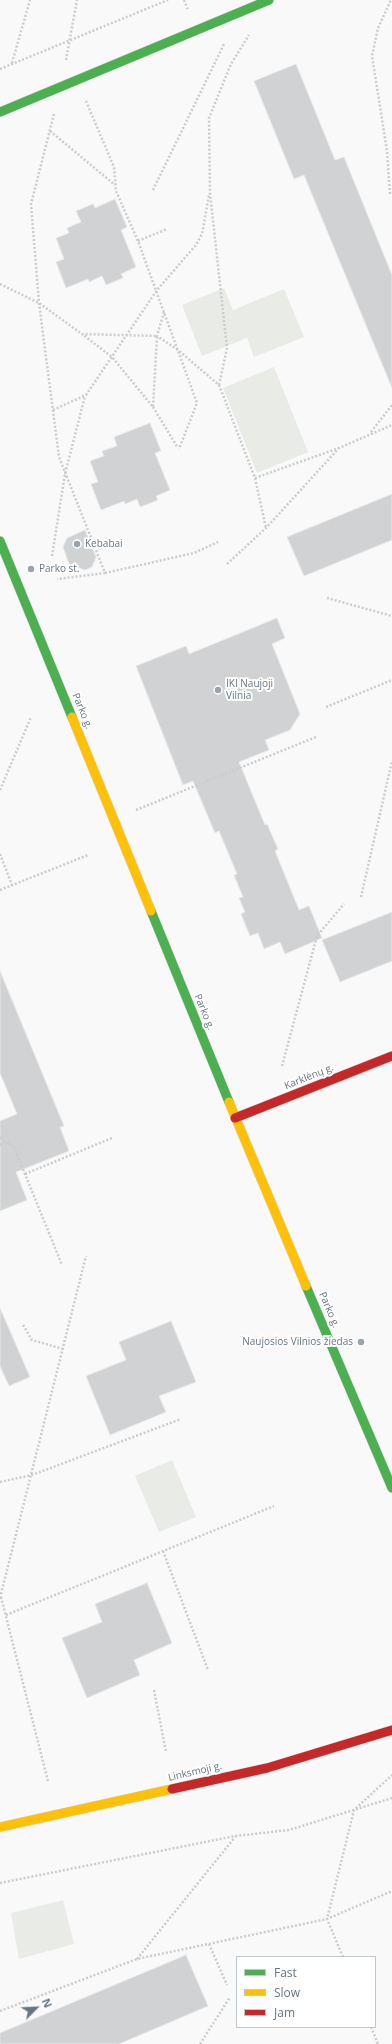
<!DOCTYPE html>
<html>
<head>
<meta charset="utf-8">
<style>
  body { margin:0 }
  #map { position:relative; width:392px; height:2044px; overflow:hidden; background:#f9f9f9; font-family:"Open Sans",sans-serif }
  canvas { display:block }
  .legend { position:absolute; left:236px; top:1956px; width:140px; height:72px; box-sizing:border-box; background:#fff; border:1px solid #c1c8cd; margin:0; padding:5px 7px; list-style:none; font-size:12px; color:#657683 }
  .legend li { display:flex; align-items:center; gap:8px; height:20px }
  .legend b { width:20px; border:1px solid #c1c8cd }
  .north { position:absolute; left:16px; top:1988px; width:40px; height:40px; -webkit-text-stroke:3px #fff; paint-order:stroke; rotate:66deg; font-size:11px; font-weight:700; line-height:16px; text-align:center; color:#657683 }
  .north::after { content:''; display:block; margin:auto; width:14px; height:18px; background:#657683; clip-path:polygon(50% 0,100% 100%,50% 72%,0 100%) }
</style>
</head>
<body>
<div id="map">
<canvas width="392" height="2044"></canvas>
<ul class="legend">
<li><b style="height:5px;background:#4caf50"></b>Fast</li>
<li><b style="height:5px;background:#ffc107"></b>Slow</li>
<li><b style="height:5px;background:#c62828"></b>Jam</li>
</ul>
<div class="north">N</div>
</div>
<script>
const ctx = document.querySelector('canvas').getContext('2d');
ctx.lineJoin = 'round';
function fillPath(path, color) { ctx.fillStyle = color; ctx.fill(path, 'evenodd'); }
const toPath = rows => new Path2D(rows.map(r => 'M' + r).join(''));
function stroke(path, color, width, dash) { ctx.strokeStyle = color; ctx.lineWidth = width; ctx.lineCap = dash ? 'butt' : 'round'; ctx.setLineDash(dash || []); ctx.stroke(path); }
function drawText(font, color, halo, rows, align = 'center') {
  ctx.font = font + ' "Open Sans",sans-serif'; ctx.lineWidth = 4; ctx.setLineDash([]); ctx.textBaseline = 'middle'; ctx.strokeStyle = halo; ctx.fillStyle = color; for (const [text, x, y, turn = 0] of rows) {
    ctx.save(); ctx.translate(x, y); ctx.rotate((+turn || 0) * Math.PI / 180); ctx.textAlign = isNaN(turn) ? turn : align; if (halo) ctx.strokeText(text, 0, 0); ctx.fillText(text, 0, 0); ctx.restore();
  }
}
const green = toPath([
  [224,288,233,310,284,289,304,337,254,357,247,338,202,356,182,305],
  [274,367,308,452,257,473,223,388],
  [172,1460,196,1517,159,1532,135,1476],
  [63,1900,74,1944,19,1959,11,1913]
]);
const building = toPath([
  [296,64,335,160,344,157,392,275,392,388,304,175,294,179,254,81,296,64],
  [115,199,127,227,121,230,136,267,121,274,123,278,106,285,102,276,89,282,88,279,66,288,56,262,64,259,56,238,69,233,67,228,81,222,76,211,93,204,95,208,115,199],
  [150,423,161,451,155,453,170,490,156,496,158,500,140,507,137,499,125,504,124,501,101,510,91,484,98,482,90,461,104,456,102,451,117,446,114,437,150,423],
  [392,494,392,540,304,576,287,537,392,494],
  [85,530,96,557,92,567,85,570,69,564,63,547,67,538,85,530],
  [277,618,285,638,272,644,300,714,290,730,265,740,269,750,239,762,265,825,267,824,278,849,275,851,299,910,309,906,322,938,285,954,280,942,264,949,258,933,250,936,241,914,245,912,239,898,243,897,234,875,237,874,219,831,215,833,193,781,183,785,136,666,186,646,189,654,277,618],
  [392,912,392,961,340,982,322,940,392,912],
  [0,971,64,1126,60,1127,69,1151,16,1172,27,1200,0,1211,0,1121,17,1114,0,1073,0,971],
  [0,1308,30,1377,9,1386,0,1366,0,1308],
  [171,1321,196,1382,159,1396,166,1412,110,1435,86,1376,126,1360,119,1342,171,1321],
  [147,1583,172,1643,134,1660,140,1675,87,1698,62,1638,102,1622,95,1604,147,1583],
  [186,1955,208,2006,119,2044,0,2044,0,2033,186,1955]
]);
const path = toPath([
  [184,0,188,10],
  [66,60,77,0],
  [12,63,30,0],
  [0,69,168,0],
  [86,101,114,167,116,191,138,241,197,403,179,449],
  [54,114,31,204,39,303,59,457,105,573,57,579],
  [50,131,115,185],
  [153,190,224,44],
  [390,194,387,151,372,56,378,28,391,0],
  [138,241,167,229],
  [0,284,39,303,82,334,157,336,153,407,112,357,82,334],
  [164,312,157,336,178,350,219,385,255,478,266,528],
  [219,385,227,348,210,193,209,118,231,64,249,35],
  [153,407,178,448],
  [53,410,86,395,157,290,196,245,202,234,209,195],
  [371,432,392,405],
  [255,478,339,448,392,425],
  [52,556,65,474,85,396],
  [227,564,266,528,339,448],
  [105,573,194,553,218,542],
  [327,598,392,616],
  [326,707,392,680],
  [0,790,31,717],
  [136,810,316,737],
  [0,854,12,885],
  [0,890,88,855],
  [361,897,392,761],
  [282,1066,317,936,344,904],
  [0,1137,6,1142],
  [0,1145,6,1142,14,1147,62,1265],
  [25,1174,112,1138],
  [23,1325,32,1340,63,1349],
  [0,1482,32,1475,181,1419],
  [163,1551,208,1670],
  [1,1597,48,1781],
  [0,1598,86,1256],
  [6,1615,274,1506],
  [154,1690,166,1752],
  [0,1883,235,1836,289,1830,392,1798],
  [209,1944,227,1985],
  [343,1957,327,1919,354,1810,392,1775],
  [137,1959,235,1837],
  [0,2011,137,1959,327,1919,392,1891],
  [371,2027,378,2044],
  [200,2044,230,1997]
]);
const fast = toPath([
  [0,112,269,0],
  [0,541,72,717],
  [151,911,229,1102],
  [306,1286,392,1488]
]);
const slow = toPath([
  [72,717,151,911],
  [229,1102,306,1286],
  [0,1827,172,1789]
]);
const jam = toPath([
  [235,1118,392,1056],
  [172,1789,267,1768,392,1730]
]);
const markers = [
  [77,544,4,"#99a4ac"],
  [31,569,4,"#99a4ac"],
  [218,690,4,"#99a4ac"],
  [361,1342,4,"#99a4ac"]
];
const poiNames = [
  ["Kebabai",85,544],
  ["Parko st.",39,569],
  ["IKI Naujoji",226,684],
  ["Vilnia",226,696],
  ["Naujosios Vilnios žiedas",353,1342,"right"]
];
const streetNames = [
  ["Parko g.",82,711,68],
  ["Parko g.",204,1012,68],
  ["Karklėnų g.",309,1077,-22],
  ["Parko g.",329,1310,67],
  ["Linksmoji g.",195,1772,-13]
];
fillPath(green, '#e8ebe6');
fillPath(building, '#d0d2d3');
stroke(building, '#e8e8e8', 1);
stroke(fast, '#d5d6d7', 10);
stroke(slow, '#d5d6d7', 10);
stroke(jam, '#d5d6d7', 10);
stroke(path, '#cbcccd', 2.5, [2, 2]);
stroke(fast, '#4caf50', 9);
stroke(slow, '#ffc107', 9);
stroke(jam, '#c62828', 9);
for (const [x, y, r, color] of markers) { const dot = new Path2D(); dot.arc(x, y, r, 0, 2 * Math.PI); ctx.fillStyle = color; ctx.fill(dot); stroke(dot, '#fff', 1.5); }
drawText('10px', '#657683', '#fff', poiNames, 'left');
drawText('10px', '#657683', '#fff', streetNames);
</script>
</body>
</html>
